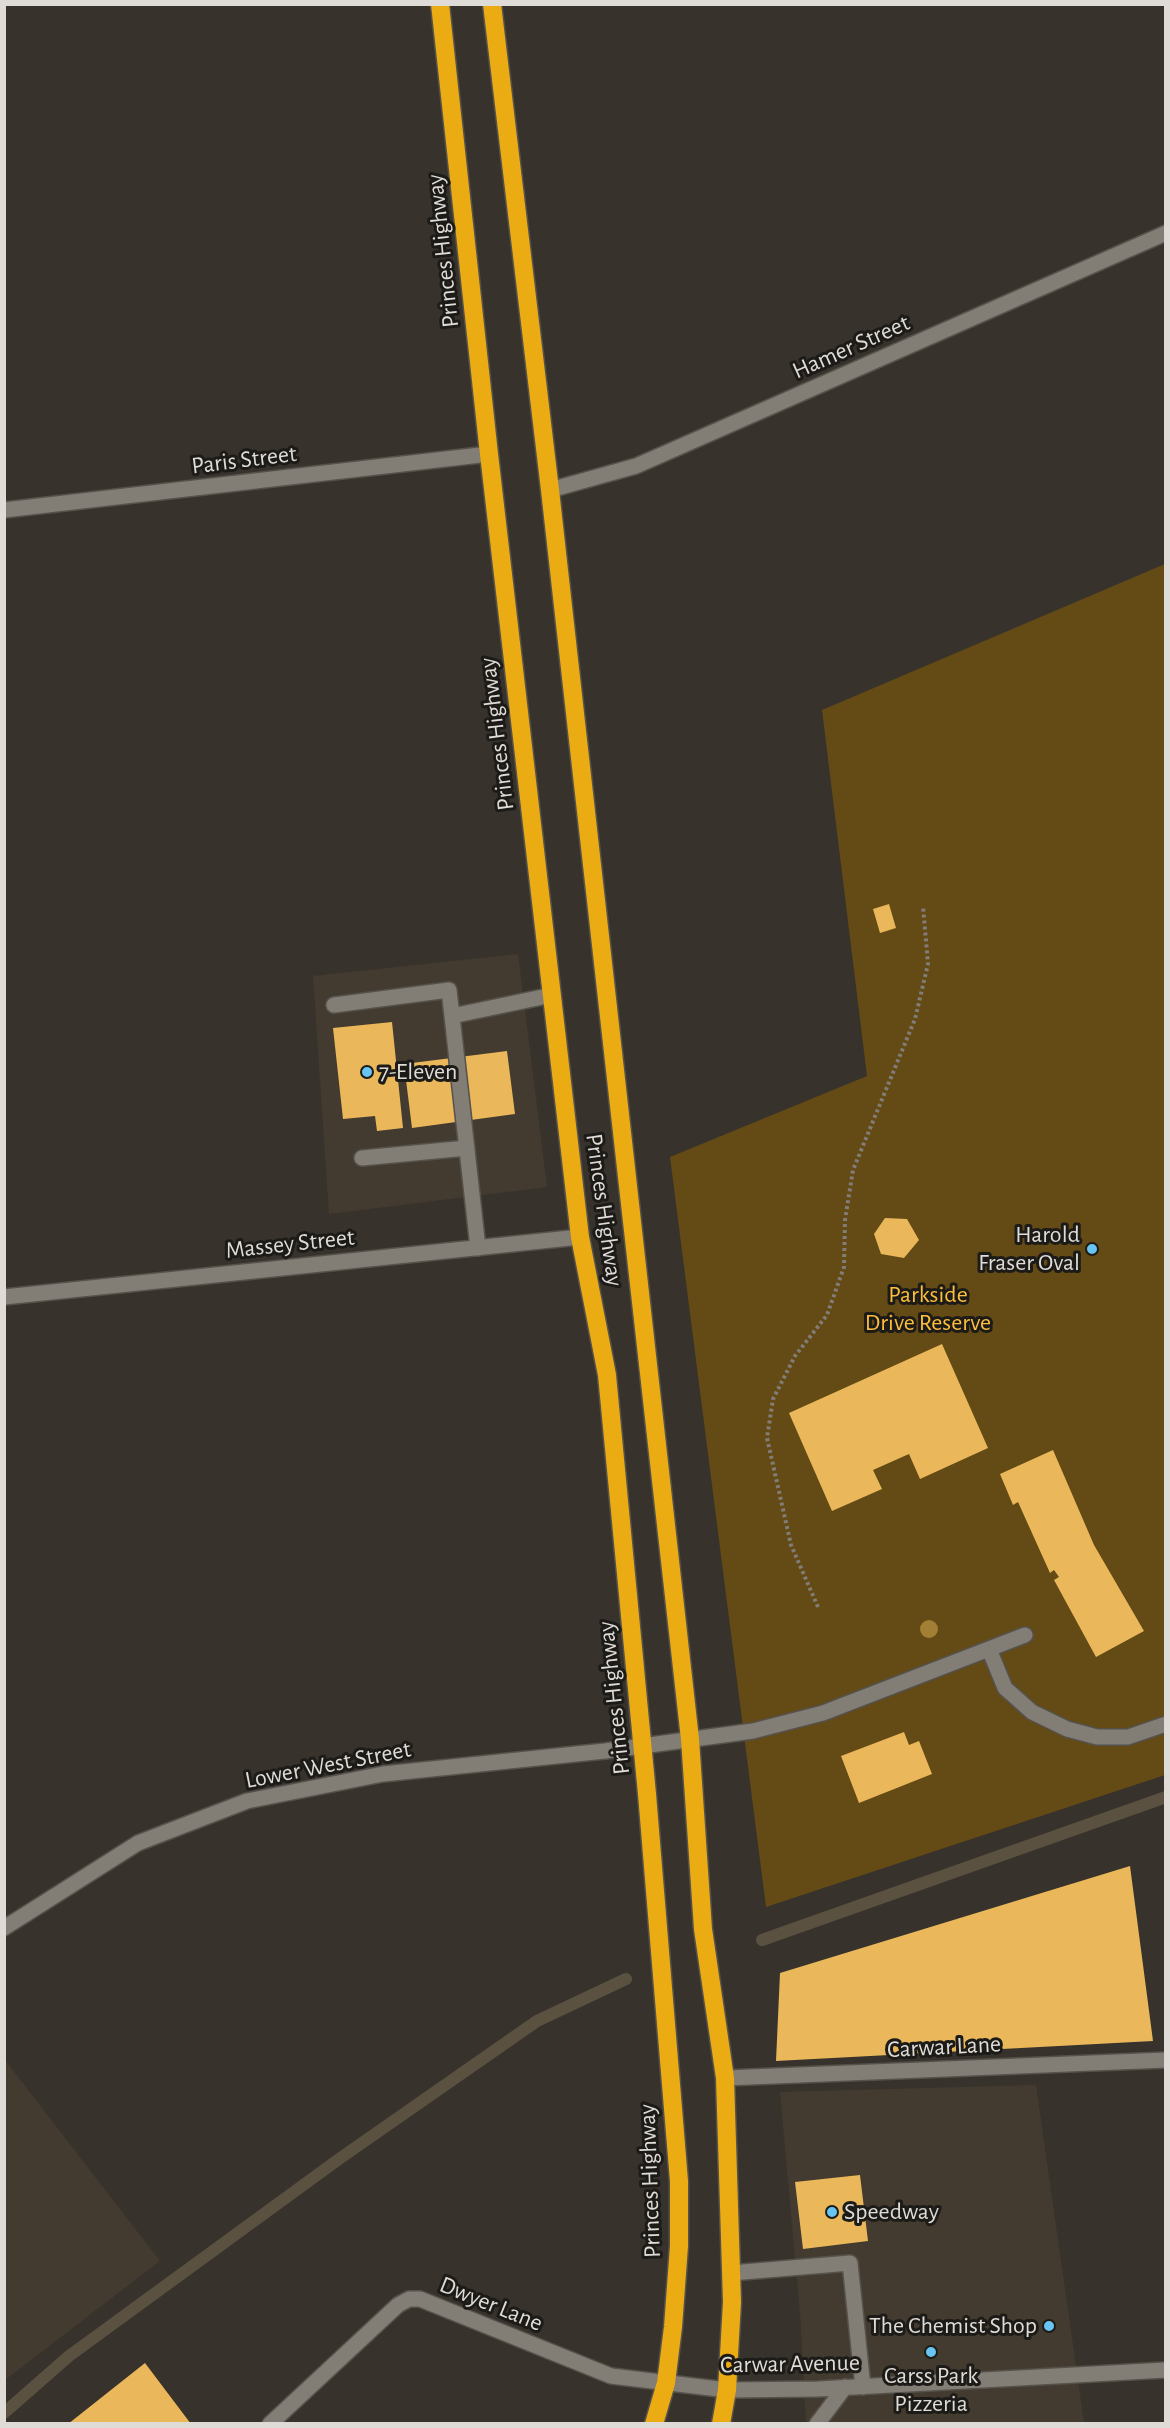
<!DOCTYPE html>
<html>
<head>
<meta charset="utf-8">
<style>
  body { margin:0 }
  #map { position:relative; width:1170px; height:2428px; overflow:hidden; background:#37332c; font-family:"Alegreya Sans",sans-serif }
  canvas { display:block }
  .frame { position:absolute; inset:0; border:6px solid #dfdcd7; pointer-events:none }
</style>
</head>
<body>
<div id="map">
<canvas width="1170" height="2428"></canvas>
<div class="frame"></div>
</div>
<script>
const ctx = document.querySelector('canvas').getContext('2d');
ctx.lineJoin = 'round';
function fillPath(path, color) { ctx.fillStyle = color; ctx.fill(path, 'evenodd'); }
const toPath = rows => new Path2D(rows.map(r => 'M' + r).join(''));
function stroke(path, color, width, dash) { ctx.strokeStyle = color; ctx.lineWidth = width; ctx.lineCap = dash ? 'butt' : 'round'; ctx.setLineDash(dash || []); ctx.stroke(path); }
function drawText(font, color, halo, rows, align = 'center') {
  ctx.font = font + ' "Alegreya Sans",sans-serif'; ctx.lineWidth = 6; ctx.setLineDash([]); ctx.textBaseline = 'middle'; ctx.strokeStyle = halo; ctx.fillStyle = color; for (const [text, x, y, turn = 0] of rows) {
    ctx.save(); ctx.translate(x, y); ctx.rotate((+turn || 0) * Math.PI / 180); ctx.textAlign = isNaN(turn) ? turn : align; if (halo) ctx.strokeText(text, 0, 0); ctx.fillText(text, 0, 0); ctx.restore();
  }
}
const built = toPath([
  [518,954,547,1187,329,1214,313,976],
  [5,2060,160,2261,5,2380],
  [1036,2085,1084,2423,806,2423,800,2313,780,2092]
]);
const green = toPath([
  [1165,564,1165,1775,766,1907,670,1157,867,1076,822,710]
]);
const stream = toPath([
  [762,1940,1166,1797],
  [4,2413,69,2356,339,2159,537,2021,626,1979]
]);
const building = toPath([
  [889,904,896,928,880,933,873,909],
  [392,1022,403,1128,377,1131,375,1116,343,1119,333,1028],
  [507,1051,515,1114,412,1128,404,1064],
  [885,1218,907,1219,919,1240,904,1258,881,1254,874,1234],
  [942,1344,988,1448,920,1479,909,1454,873,1470,882,1489,832,1511,789,1413],
  [1053,1450,1094,1545,1144,1631,1096,1657,1054,1580,1059,1577,1054,1570,1050,1573,1018,1502,1013,1505,1000,1474],
  [904,1732,909,1745,919,1741,932,1774,859,1803,841,1756],
  [1130,1866,1153,2041,776,2061,780,1973],
  [860,2175,868,2241,803,2249,795,2182],
  [145,2363,191,2424,68,2424]
]);
const path = toPath([
  [818,1607,791,1545,767,1438,773,1399,795,1356,827,1315,844,1267,845,1220,853,1170,915,1019,928,964,923,906]
]);
const minor = toPath([
  [550,490,636,466,1166,233],
  [4,510,489,454],
  [334,1005,449,990,452,1016],
  [362,1158,467,1148],
  [478,1248,452,1016,552,995],
  [4,1297,580,1237],
  [989,1649,1005,1688,1032,1712,1067,1729,1097,1737,1128,1737,1166,1724],
  [4,1928,138,1843,247,1801,383,1774,605,1751,753,1731,823,1713,1025,1635],
  [725,2078,1166,2060],
  [731,2273,850,2263,863,2387],
  [270,2424,398,2305,409,2299,420,2299,611,2376,727,2390,818,2389,1166,2370],
  [817,2424,845,2387]
]);
const highway = toPath([
  [440,4,489,454,580,1237,607,1375,647,1794,679,2181,679,2246,673,2327,666,2383,654,2424],
  [492,4,550,490,690,1739,703,1929,725,2078,732,2302,727,2390,721,2424]
]);
const trees = [
  [929,1629]
];
const markers = [
  [367,1072,6,"#68c4f0"],
  [1092,1249,6,"#68c4f0"],
  [832,2212,6,"#68c4f0"],
  [1049,2326,6,"#68c4f0"],
  [931,2352,6,"#68c4f0"]
];
const streetNames = [
  ["Princes Highway",443,251,-96],
  ["Hamer Street",851,347,-24],
  ["Paris Street",244,460,-7],
  ["Princes Highway",497,734,-97],
  ["Princes Highway",604,1210,82],
  ["Massey Street",290,1244,-6],
  ["Princes Highway",614,1698,-96],
  ["Lower West Street",328,1765,-11],
  ["Carwar Lane",944,2047,-3],
  ["Princes Highway",650,2181,-92],
  ["Dwyer Lane",491,2304,22],
  ["Carwar Avenue",790,2364,-1]
];
const poiNames = [
  ["7-Eleven",379,1072],
  ["Harold",1080,1235,"right"],
  ["Fraser Oval",1080,1263,"right"],
  ["Speedway",844,2212],
  ["The Chemist Shop",1037,2326,"right"],
  ["Carss Park",931,2376,"center"],
  ["Pizzeria",931,2404,"center"]
];
const parkNames = [
  ["Parkside",928,1295],
  ["Drive Reserve",928,1323]
];
fillPath(built, '#433b2f');
fillPath(green, '#644a15');
stroke(stream, '#5b5140', 12);
fillPath(building, '#eab85b');
stroke(minor, '#55514b', 18);
stroke(highway, '#55514b', 21);
stroke(path, '#817d77', 4, [3, 3]);
stroke(minor, '#827d75', 15);
stroke(highway, '#ebab13', 18);
ctx.fillStyle = '#a37f35';
for (const [x, y] of trees) { ctx.beginPath(); ctx.arc(x, y, 9, 0, 2 * Math.PI); ctx.fill(); }
for (const [x, y, r, color] of markers) { const dot = new Path2D(); dot.arc(x, y, r, 0, 2 * Math.PI); ctx.fillStyle = color; ctx.fill(dot); stroke(dot, '#1d1b18', 2); }
drawText('24px', '#dfdcd7', '#1d1b18', streetNames);
drawText('24px', '#dfdcd7', '#1d1b18', poiNames, 'left');
drawText('24px', '#fcbe3c', '#1d1b18', parkNames);
</script>
</body>
</html>
